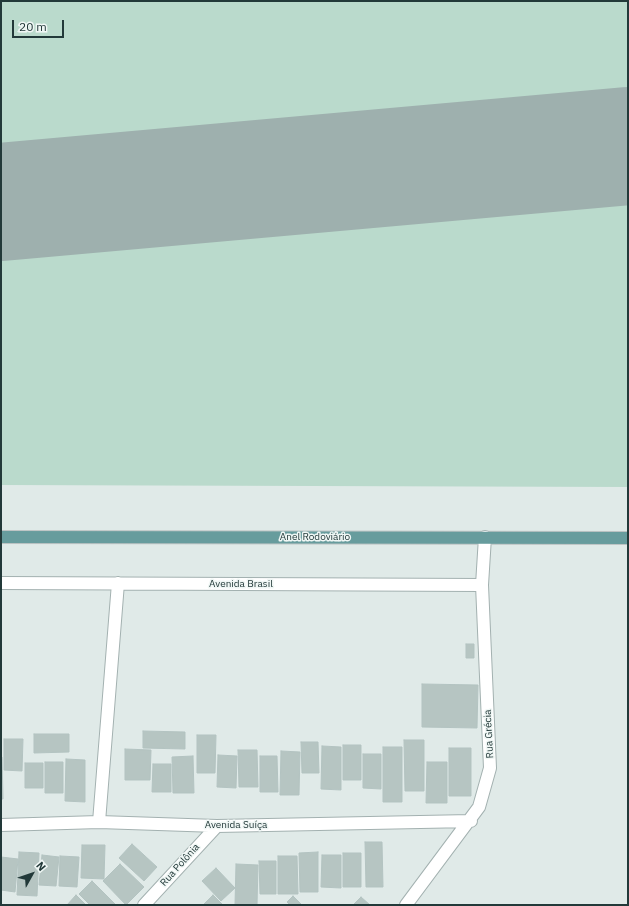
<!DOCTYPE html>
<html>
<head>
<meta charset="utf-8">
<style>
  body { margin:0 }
  #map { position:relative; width:629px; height:906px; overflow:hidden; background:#e0eae8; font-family:"IBM Plex Sans",sans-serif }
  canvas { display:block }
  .frame { position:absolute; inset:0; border:2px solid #223939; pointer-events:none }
  .north { position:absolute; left:12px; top:854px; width:40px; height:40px; -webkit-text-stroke:3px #f0f7f5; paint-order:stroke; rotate:50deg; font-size:11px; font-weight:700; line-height:16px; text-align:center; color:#223939 }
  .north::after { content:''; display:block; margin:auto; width:14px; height:18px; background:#223939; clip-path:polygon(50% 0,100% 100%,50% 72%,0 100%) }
  .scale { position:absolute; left:12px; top:20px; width:52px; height:18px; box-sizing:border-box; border:2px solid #223939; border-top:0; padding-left:5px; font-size:12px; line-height:14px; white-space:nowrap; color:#223939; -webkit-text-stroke:3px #f0f7f5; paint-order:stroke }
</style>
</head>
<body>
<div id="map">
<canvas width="629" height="906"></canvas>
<div class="frame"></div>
<div class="north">N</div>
<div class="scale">20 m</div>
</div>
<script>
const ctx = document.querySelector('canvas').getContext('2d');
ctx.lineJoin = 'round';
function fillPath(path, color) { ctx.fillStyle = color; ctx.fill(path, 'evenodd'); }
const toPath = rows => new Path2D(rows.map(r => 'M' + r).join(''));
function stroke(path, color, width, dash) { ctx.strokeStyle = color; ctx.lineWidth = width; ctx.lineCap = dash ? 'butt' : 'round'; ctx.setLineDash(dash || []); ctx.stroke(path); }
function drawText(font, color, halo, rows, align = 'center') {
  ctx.font = font + ' "IBM Plex Sans",sans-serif'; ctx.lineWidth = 3; ctx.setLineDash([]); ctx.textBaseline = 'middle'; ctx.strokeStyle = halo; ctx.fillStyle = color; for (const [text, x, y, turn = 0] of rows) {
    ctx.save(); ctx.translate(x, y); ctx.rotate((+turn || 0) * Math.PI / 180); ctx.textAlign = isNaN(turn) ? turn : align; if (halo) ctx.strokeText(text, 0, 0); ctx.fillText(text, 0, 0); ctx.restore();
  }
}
const green = toPath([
  [1,1,628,1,628,487,1,485]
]);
const runway = toPath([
  [1,202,628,146]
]);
const building = toPath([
  [466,644,474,644,474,658,466,658,466,644],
  [422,684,478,685,477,728,422,727,422,684],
  [143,731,185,732,185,749,143,748,143,731],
  [34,734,69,734,69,752,34,753,34,734],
  [197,735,216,735,215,773,197,773,197,735],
  [4,739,23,739,22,771,4,770,4,739],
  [404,740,424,740,424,791,405,791,404,740],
  [301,742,318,742,319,773,302,773,301,742],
  [343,745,361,745,361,780,343,780,343,745],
  [322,746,341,747,341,790,321,789,322,746],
  [383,747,402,747,402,802,383,802,383,747],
  [449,748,471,748,471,796,449,796,449,748],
  [125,749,151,750,150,780,125,780,125,749],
  [238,750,257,750,258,787,239,787,238,750],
  [281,751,300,752,299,795,280,795,281,751],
  [363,754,381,754,381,789,363,788,363,754],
  [218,755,237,756,236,788,217,787,218,755],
  [193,756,194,793,173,793,172,757,193,756],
  [260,756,277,756,278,792,260,792,260,756],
  [1,757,2,757,3,799,1,799,1,757],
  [66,759,85,760,85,802,65,801,66,759],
  [45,762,63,762,63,793,45,793,45,762],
  [427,762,447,762,447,803,426,803,427,762],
  [25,763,43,763,43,788,25,788,25,763],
  [153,764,171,764,171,792,152,792,153,764],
  [365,842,382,842,383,887,366,887,365,842],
  [132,844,157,867,144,881,119,858,132,844],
  [82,845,105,845,104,879,81,878,82,845],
  [19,852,39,853,37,896,17,895,19,852],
  [318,852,318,892,300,892,299,853,318,852],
  [343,853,361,853,361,887,343,887,343,853],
  [42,855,59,857,56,886,39,885,42,855],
  [322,855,341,855,341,888,321,887,322,855],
  [60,856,79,857,77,887,59,886,60,856],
  [278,856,297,856,298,894,278,894,278,856],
  [1,857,18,859,15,892,1,890,1,857],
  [259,861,276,861,276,894,260,894,259,861],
  [120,864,144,887,126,905,103,881,120,864],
  [236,864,258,865,257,905,235,905,236,864],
  [216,868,235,888,221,901,202,881,216,868],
  [92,881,116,905,90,905,79,894,92,881],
  [76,895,86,905,67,905,76,895],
  [213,895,223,905,203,905,213,895],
  [293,896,302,905,290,905,287,902,293,896],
  [361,897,370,905,353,905,361,897]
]);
const minor = toPath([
  [1,583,482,585],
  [99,822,118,583],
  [1,825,99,822,217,826,471,821],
  [144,905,217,826],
  [406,905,479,807,490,768,482,585,485,537]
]);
const primary = toPath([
  [1,537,628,538]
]);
const streetNames = [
  ["Anel Rodoviário",315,537],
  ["Avenida Brasil",241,584],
  ["Rua Grécia",489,734,-93],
  ["Avenida Suíça",236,825],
  ["Rua Polônia",180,865,-48]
];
fillPath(green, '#badacc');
stroke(runway, '#9eb0ae', 118);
fillPath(building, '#b6c5c2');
stroke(building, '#b3c3c1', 1);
stroke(minor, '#a3b1b0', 14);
stroke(primary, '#bdc4c4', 14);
stroke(minor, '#fff', 12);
stroke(primary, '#679c9d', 12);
drawText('10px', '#223939', '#f0f7f5', streetNames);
</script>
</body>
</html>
